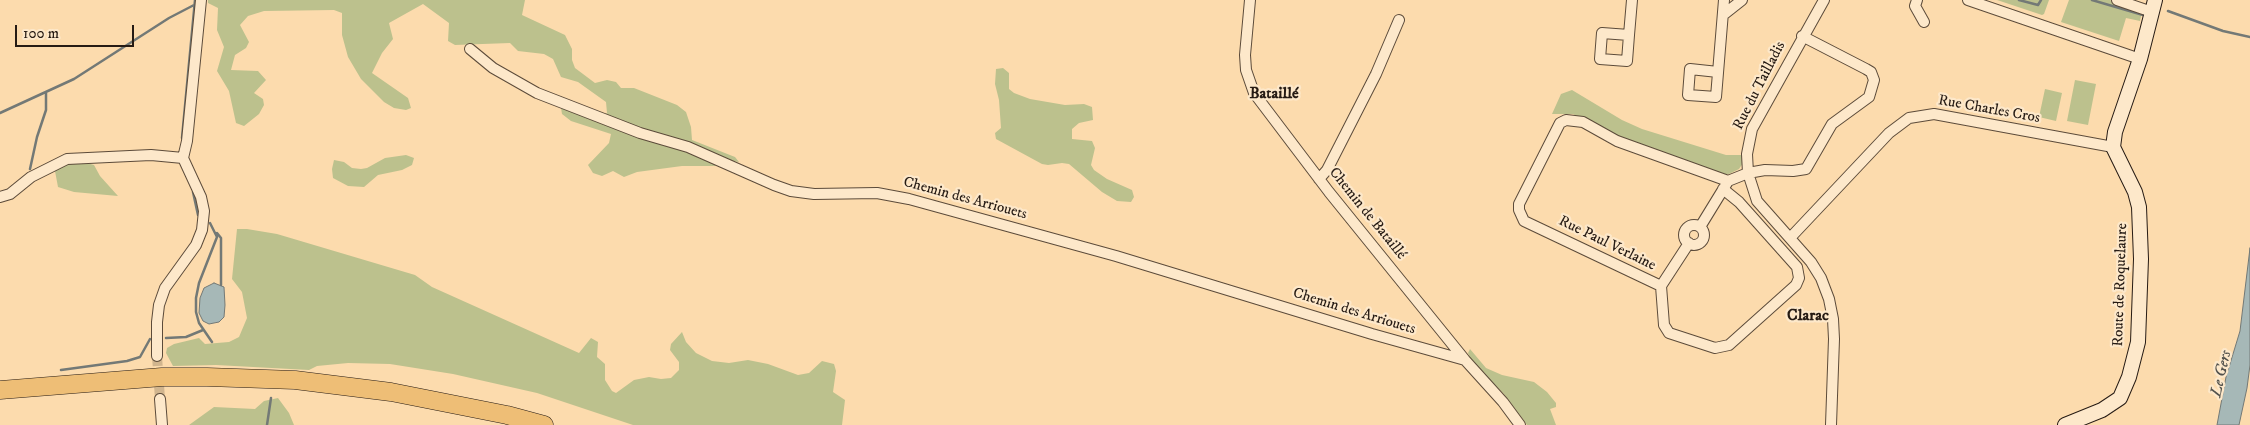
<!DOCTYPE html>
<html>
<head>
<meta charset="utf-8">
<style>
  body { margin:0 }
  #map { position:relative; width:2250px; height:425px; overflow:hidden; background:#fcdbad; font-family:"IM FELL DW Pica",serif }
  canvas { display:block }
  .scale { position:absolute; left:15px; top:25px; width:119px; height:22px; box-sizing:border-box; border:2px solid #261b14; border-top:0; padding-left:6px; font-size:15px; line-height:18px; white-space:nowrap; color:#261b14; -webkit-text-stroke:4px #fde8ca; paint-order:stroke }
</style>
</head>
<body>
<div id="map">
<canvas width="2250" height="425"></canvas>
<div class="scale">100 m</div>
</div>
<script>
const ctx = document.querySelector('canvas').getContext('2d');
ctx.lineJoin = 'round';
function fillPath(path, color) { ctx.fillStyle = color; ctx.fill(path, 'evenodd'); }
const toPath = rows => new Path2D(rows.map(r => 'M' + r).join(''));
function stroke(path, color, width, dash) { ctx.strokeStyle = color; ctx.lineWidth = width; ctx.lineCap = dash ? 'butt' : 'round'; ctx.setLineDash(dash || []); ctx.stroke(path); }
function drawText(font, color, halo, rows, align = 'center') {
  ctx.font = font + ' "IM FELL DW Pica",serif'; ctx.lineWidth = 4.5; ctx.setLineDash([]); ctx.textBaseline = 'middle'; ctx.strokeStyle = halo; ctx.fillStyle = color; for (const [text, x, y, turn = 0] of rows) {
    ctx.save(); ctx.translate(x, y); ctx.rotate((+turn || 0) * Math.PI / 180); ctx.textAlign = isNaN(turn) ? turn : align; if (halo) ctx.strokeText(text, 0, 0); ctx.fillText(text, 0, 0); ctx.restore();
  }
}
const green = toPath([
  [208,0,525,0,522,15,565,35,572,49,572,60,575,68,595,83,607,80,616,82,621,88,634,88,677,105,686,112,691,127,692,140,735,157,739,162,722,159,715,166,682,166,637,172,624,177,613,171,602,176,593,173,588,165,609,143,611,134,571,121,562,114,561,108,592,120,607,113,606,102,578,82,561,77,553,59,544,54,518,51,510,43,455,45,448,41,449,23,423,4,389,23,393,39,382,53,372,73,408,98,411,108,406,110,394,108,384,102,361,79,348,57,342,35,342,13,334,10,264,11,248,16,240,25,249,42,246,48,235,55,231,70,258,71,266,80,254,93,263,99,264,105,259,114,244,126,236,123,229,91,217,71,224,47,217,30,218,8,208,3],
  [1997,0,2049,0,2044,14,2042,15],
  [2069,0,2110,0,2142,11,2140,21,2126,18,2119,41,2061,22],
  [1003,68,1009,73,1009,89,1014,93,1030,99,1065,105,1084,104,1092,107,1093,120,1079,123,1072,129,1072,139,1092,141,1095,148,1091,165,1094,170,1107,179,1132,190,1134,197,1131,202,1117,201,1102,192,1069,164,1062,163,1048,165,1042,164,996,139,995,133,1001,128,999,100,995,84,996,69],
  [2075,80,2096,84,2088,125,2067,121],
  [2045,89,2062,93,2056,121,2039,117],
  [1572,90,1622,120,1642,129,1726,155,1742,155,1743,163,1739,169,1729,174,1723,174,1619,138,1573,114,1552,114,1561,94],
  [406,155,414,158,412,165,402,170,378,175,364,187,348,186,333,178,332,169,334,160,344,162,352,168,361,169,367,168,385,158],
  [80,161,94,165,100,176,118,196,74,192,58,187,55,171,64,165],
  [237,229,247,229,277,234,415,275,432,287,579,353,591,338,598,342,597,357,605,364,605,380,612,391,616,393,634,380,649,377,661,379,671,378,679,370,679,362,670,350,671,344,682,332,686,342,696,353,712,361,729,363,748,360,768,364,798,375,809,373,822,361,834,364,836,371,833,392,845,400,842,425,633,425,537,393,453,374,390,364,348,363,317,366,309,370,216,365,173,366,166,353,167,348,174,344,199,338,205,344,229,342,239,337,247,318,242,292,232,279],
  [1470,349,1486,368,1502,375,1534,382,1547,392,1556,403,1556,407,1550,409,1556,425,1527,425,1504,394,1472,362,1468,353],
  [278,398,289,413,294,425,189,425,214,407,255,409,264,401]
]);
const water = toPath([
  [2250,248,2250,365,2247,388,2239,425,2217,425,2226,377,2240,331,2250,248],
  [214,283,224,287,225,305,224,317,219,322,209,324,203,321,199,313,200,298,204,288,214,283]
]);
const stream = toPath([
  [2019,0,2038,5,2041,0],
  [2092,0,2143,15],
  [2168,11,2223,31,2250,37],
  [0,113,74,79,169,18,194,5],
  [182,138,195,0],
  [30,169,37,137,46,110,46,92],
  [193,192,198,215],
  [210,223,217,237,199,283,196,298,196,312,199,323,212,342],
  [217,233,221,238,221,285],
  [166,338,186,337,203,330],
  [61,370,127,361,140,357,150,339],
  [267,425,271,398]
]);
const streetTunnel = toPath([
  [157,356,160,399]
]);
const street = toPath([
  [1250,0,1245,55,1246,70,1254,93,1329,192,1465,360,1503,402,1520,425],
  [1824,0,1752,129,1747,154,1748,173,1757,201,1811,262,1821,278,1829,299,1833,319,1834,339,1831,425],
  [1917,0,1915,6,1924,22],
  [1968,0,2140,59],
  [2117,0,2152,12],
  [1723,15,1742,0],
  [1629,35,1602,33,1600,59,1627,61,1629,35,1632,0],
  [470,49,493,68,537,93,640,133,688,147,774,185,791,191,814,194,877,193,909,199,1116,256,1372,334,1465,360],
  [1718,72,1690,69,1688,95,1716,97,1724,0],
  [1319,179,1327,170,1376,74,1399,20],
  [1723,189,1739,202,1797,267,1799,278,1796,285,1729,345,1715,348,1669,333,1664,325,1661,286,1524,221,1519,210,1519,204,1560,123,1566,120,1583,122,1617,141,1728,181,1748,173,1765,170,1793,171,1806,169,1832,124,1869,97,1874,80,1871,72,1866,69,1802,36],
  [0,197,10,194,31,177,67,159,151,155,183,158],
  '1684 235a10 10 0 1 1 20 0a10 10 0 1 1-20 0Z',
  [1700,227,1727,183],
  [1790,238,1889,133,1909,118,1934,114,2113,147],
  [1661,286,1689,243],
  [157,356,157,322,159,305,165,288,196,245,202,230,204,211,201,197,183,158,187,141,201,0],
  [160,399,162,425]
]);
const secondary = toPath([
  [2065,425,2102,410,2120,398,2129,377,2138,342,2141,259,2139,207,2135,192,2113,147,2115,132,2140,59,2155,0]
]);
const highway = toPath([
  [0,390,162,377,207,377,295,380,391,392,507,415,544,425]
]);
const streetNames = [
  ["Rue du Tailladis",1760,86,-63],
  ["Rue Charles Cros",1989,110,10],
  ["Chemin des Arriouets",965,199,15],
  ["Chemin de Bataillé",1367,214,51],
  ["Rue Paul Verlaine",1607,244,26],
  ["Route de Roquelaure",2121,285,-88],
  ["Chemin des Arriouets",1354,312,17]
];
const neighbourhoodNames = [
  ["Bataillé",1274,95],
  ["Clarac",1808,317]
];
const waterNames = [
  ["Le Gers",2222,374,-77]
];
fillPath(green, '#bcc18d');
fillPath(water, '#a6b8b7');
stroke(water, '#737976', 1);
stroke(stream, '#737976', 2.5);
stroke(streetTunnel, '#d1b58e', 10, [10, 5]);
stroke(street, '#5c4b3a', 12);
stroke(secondary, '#261b14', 16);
stroke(highway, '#261b14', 19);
stroke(street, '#fde8ca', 10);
stroke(secondary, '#fde8ca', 14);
stroke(highway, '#eebe76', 18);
drawText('15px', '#261b14', '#fde8ca', streetNames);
drawText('bold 16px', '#261b14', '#fde8ca', neighbourhoodNames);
drawText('italic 16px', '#53524d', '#fde8ca', waterNames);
</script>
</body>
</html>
